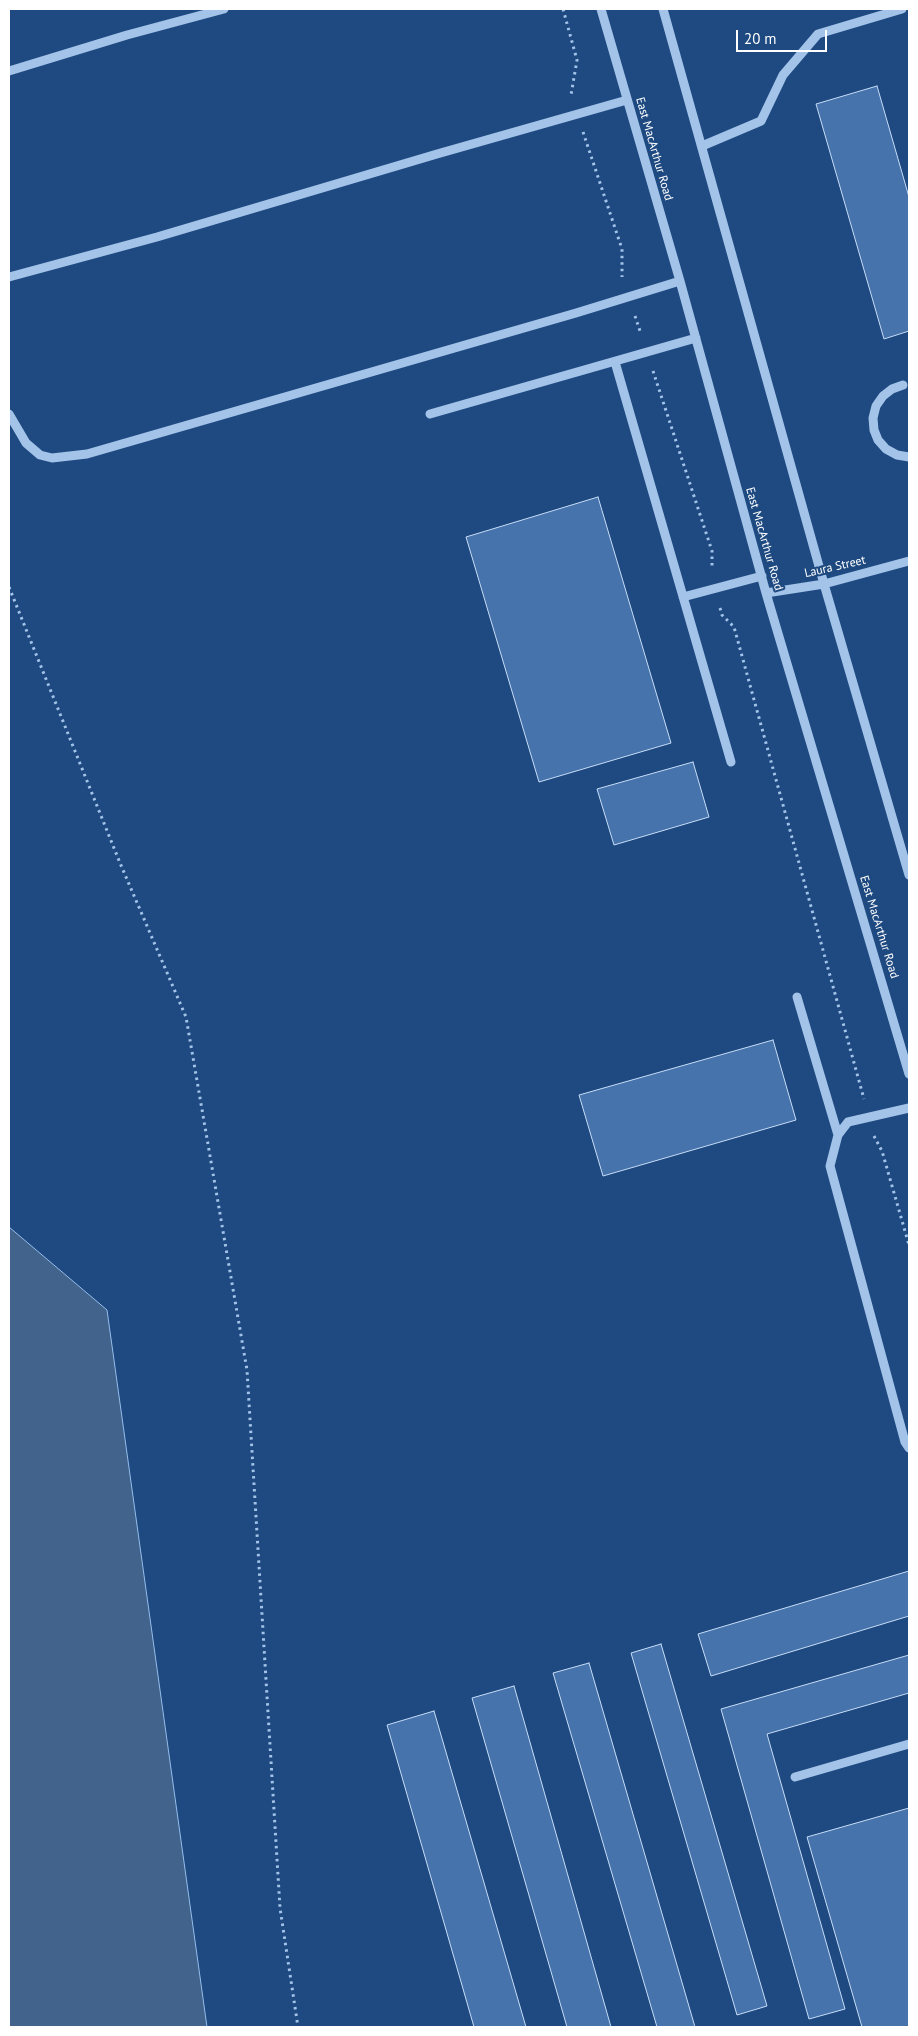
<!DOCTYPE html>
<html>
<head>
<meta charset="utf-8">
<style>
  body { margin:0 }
  #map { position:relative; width:918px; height:2036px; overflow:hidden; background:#1e4a81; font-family:"PT Sans",sans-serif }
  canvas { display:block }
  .frame { position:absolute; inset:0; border:10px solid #fff; pointer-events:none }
  .scale { position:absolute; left:736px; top:30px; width:91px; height:22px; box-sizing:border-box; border:2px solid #fff; border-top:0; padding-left:6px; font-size:15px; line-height:18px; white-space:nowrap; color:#fff; -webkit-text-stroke:4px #1e4a81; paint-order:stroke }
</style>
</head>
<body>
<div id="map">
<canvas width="918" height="2036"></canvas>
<div class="frame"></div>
<div class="scale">20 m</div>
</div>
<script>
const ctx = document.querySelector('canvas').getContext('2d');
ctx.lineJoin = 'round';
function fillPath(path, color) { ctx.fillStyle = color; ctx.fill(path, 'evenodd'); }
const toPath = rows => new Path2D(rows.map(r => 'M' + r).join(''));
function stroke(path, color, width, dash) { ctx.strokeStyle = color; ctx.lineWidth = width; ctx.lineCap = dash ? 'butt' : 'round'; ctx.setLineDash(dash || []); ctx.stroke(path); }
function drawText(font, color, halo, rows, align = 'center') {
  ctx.font = font + ' "PT Sans",sans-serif'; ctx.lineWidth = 4; ctx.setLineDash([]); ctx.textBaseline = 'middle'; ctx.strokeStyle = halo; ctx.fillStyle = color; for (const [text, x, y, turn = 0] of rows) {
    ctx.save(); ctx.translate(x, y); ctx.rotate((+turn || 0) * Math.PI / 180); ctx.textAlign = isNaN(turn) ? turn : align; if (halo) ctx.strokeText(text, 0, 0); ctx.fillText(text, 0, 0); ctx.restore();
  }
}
const water = toPath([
  [9,1227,107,1310,207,2027,9,2027,9,1227]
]);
const building = toPath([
  [877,86,909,197,909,331,884,339,816,104,877,86],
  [598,497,671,743,539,782,466,537,598,497],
  [693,762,709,817,614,845,597,789,693,762],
  [773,1040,796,1120,603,1176,579,1095,773,1040],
  [909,1571,909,1616,711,1676,698,1634,909,1571],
  [661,1644,767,2006,737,2015,631,1653,661,1644],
  [909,1655,909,1693,767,1734,845,2009,809,2019,721,1709,909,1655],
  [589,1663,695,2027,657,2027,553,1673,589,1663],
  [514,1686,611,2027,567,2027,472,1698,514,1686],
  [434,1711,526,2027,474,2027,387,1725,434,1711],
  [909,1808,909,2027,862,2027,807,1837,909,1808]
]);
const path = toPath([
  [563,9,577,60,571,95],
  [583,132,622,249,622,277],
  [635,316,641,334],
  [653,371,712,551,712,568],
  [9,587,120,863,186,1017,247,1370,280,1908,298,2027],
  [720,608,722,615,734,627,864,1099],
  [874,1136,882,1151,909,1245]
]);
const minor = toPath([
  [601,9,680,281,766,593,909,1074],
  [663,9,824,584,909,875],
  [9,71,127,35,224,9],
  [702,146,761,121,783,75,818,34,902,9],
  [9,277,157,237,437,154,627,100],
  [615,362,731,762],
  [903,385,892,389,883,396,876,406,873,418,874,430,878,440,886,449,897,455,909,457],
  [9,414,26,443,40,455,52,458,87,454,576,313,680,281],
  [430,414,696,338],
  [766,593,824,584,909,561],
  [683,597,762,576],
  [797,997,838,1135],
  [909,1108,848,1122,838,1135,830,1166,905,1442,909,1448],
  [795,1777,909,1744]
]);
const streetNames = [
  ["East MacArthur Road",654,149,74],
  ["East MacArthur Road",764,539,74],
  ["Laura Street",835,567,-13],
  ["East MacArthur Road",879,927,73]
];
fillPath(water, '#42638c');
stroke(water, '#96beeb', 1);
fillPath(building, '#4673ab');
stroke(building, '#c7ddf7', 1);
stroke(path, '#a3c3e9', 3, [2.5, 4]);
stroke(minor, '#a3c3e9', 9);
drawText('12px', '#fff', '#1e4a81', streetNames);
</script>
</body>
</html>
